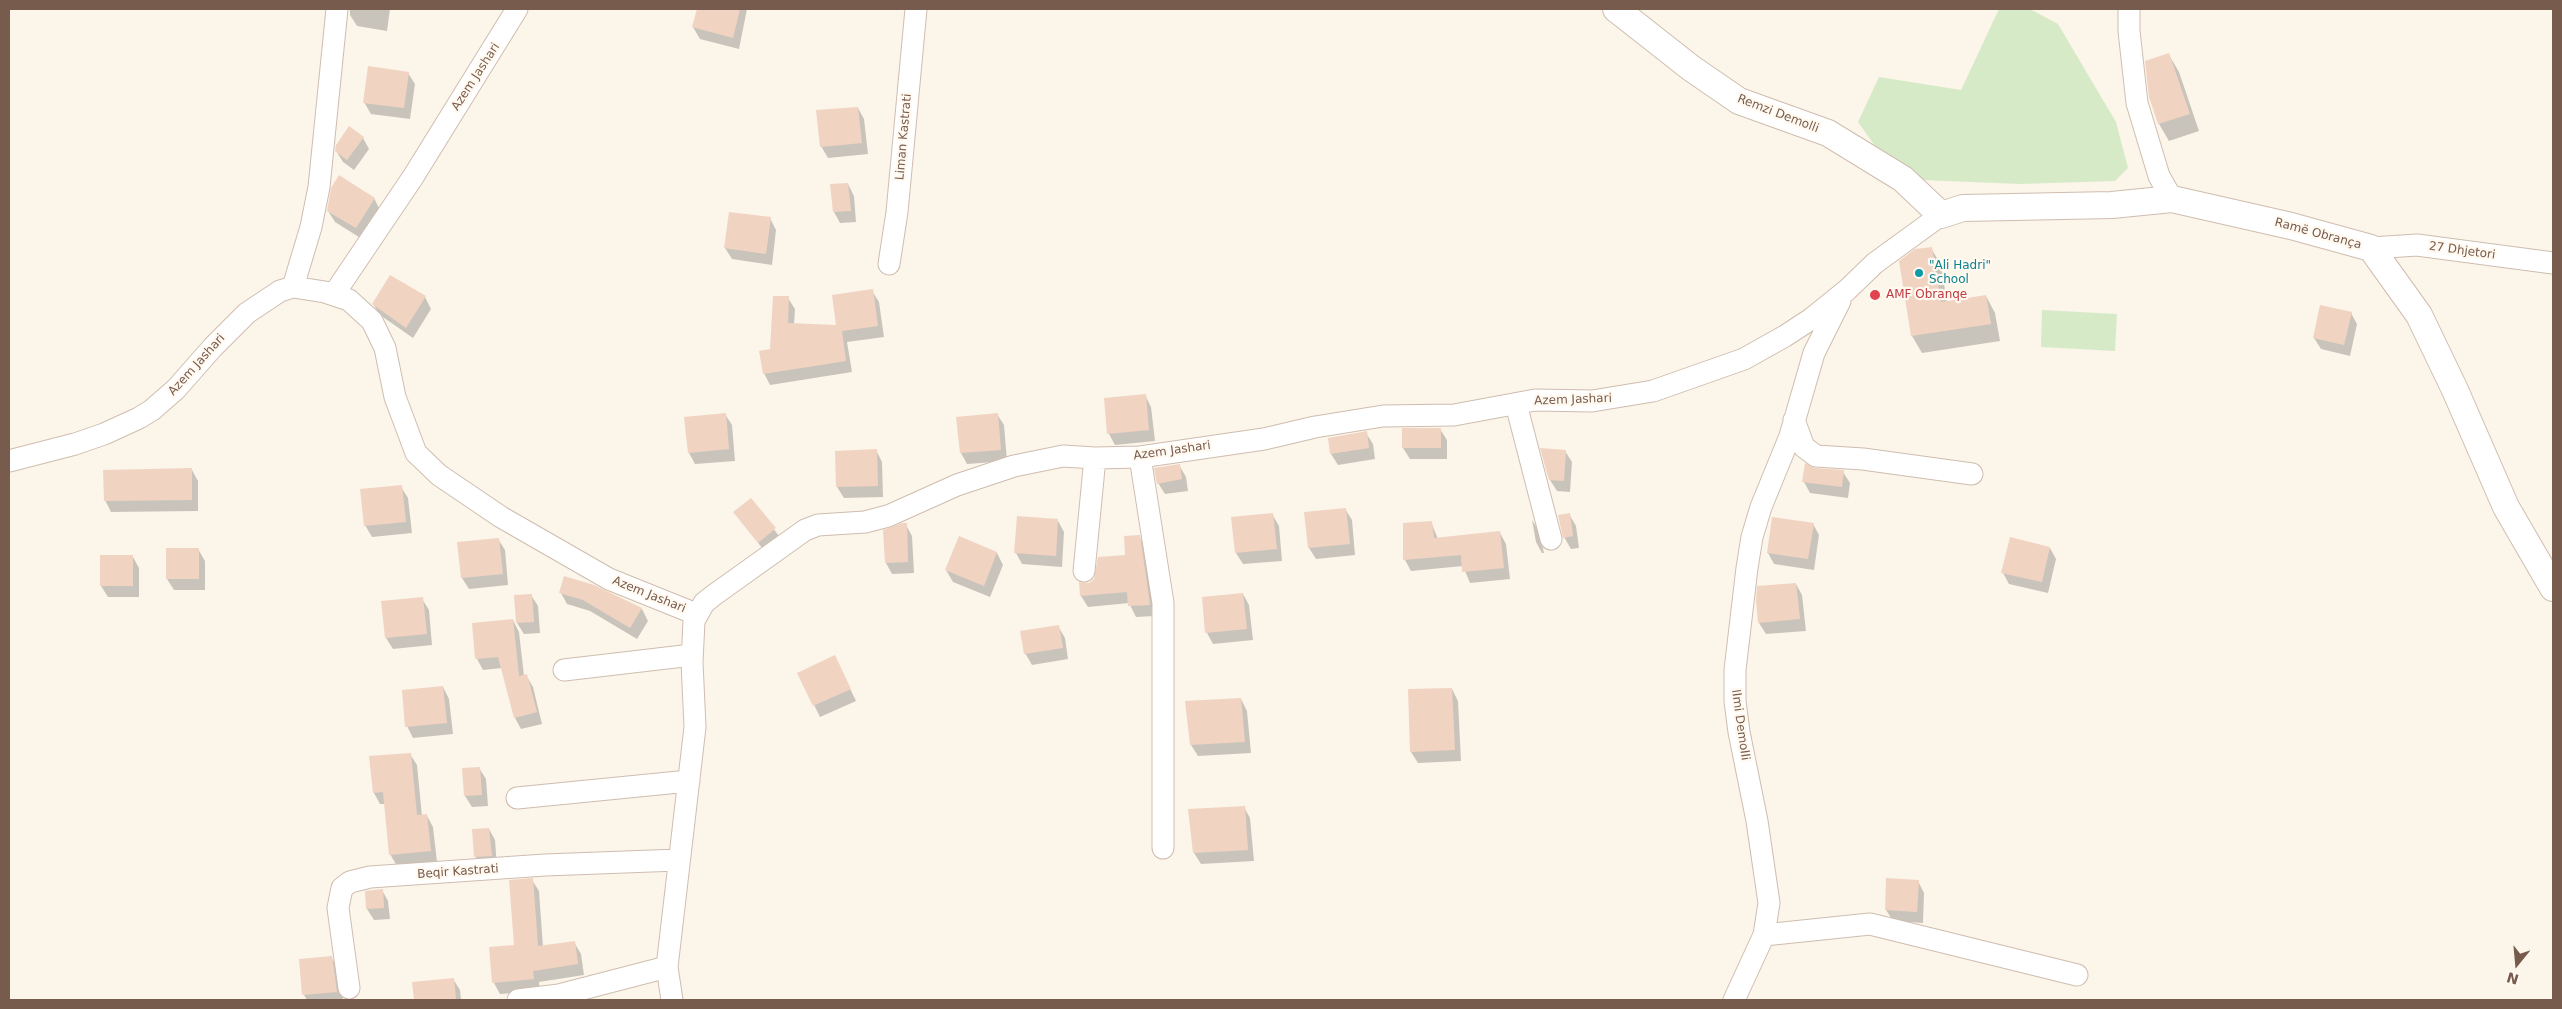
<!DOCTYPE html>
<html>
<head>
<meta charset="utf-8">
<style>
  body { margin:0 }
  #map { position:relative; width:2562px; height:1009px; overflow:hidden; background:#fcf5ea; font-family:"DejaVu Sans",sans-serif }
  canvas { display:block }
  .frame { position:absolute; inset:0; border:10px solid #775b4d; pointer-events:none }
  .north { position:absolute; left:2492px; top:939px; width:50px; height:50px; -webkit-text-stroke:4px #fff9f0; paint-order:stroke; rotate:197deg; font-size:14px; font-weight:700; line-height:20px; text-align:center; color:#775b4d }
  .north::after { content:''; display:block; margin:auto; width:18px; height:22px; background:#775b4d; clip-path:polygon(50% 0,100% 100%,50% 72%,0 100%) }
</style>
</head>
<body>
<div id="map">
<canvas width="2562" height="1009"></canvas>
<div class="frame"></div>
<div class="north">N</div>
</div>
<script>
const ctx = document.querySelector('canvas').getContext('2d');
ctx.lineJoin = 'round';
function fillPath(path, color) { ctx.fillStyle = color; ctx.fill(path, 'evenodd'); }
const toPath = rows => new Path2D(rows.map(r => 'M' + r).join(''));
function stroke(path, color, width, dash) { ctx.strokeStyle = color; ctx.lineWidth = width; ctx.lineCap = dash ? 'butt' : 'round'; ctx.setLineDash(dash || []); ctx.stroke(path); }
function drawText(font, color, halo, rows, align = 'center') {
  ctx.font = font + ' "DejaVu Sans",sans-serif'; ctx.lineWidth = 4.5; ctx.setLineDash([]); ctx.textBaseline = 'middle'; ctx.strokeStyle = halo; ctx.fillStyle = color; for (const [text, x, y, turn = 0] of rows) {
    ctx.save(); ctx.translate(x, y); ctx.rotate((+turn || 0) * Math.PI / 180); ctx.textAlign = isNaN(turn) ? turn : align; if (halo) ctx.strokeText(text, 0, 0); ctx.fillText(text, 0, 0); ctx.restore();
  }
}
const green = toPath([
  [1999,9,2030,9,2058,24,2116,122,2128,168,2115,181,2020,184,1921,180,1875,146,1858,122,1879,77,1961,90],
  [2042,310,2117,314,2115,351,2041,347]
]);
const shadow = toPath([
  [350,9,390,9,387,31,357,26,350,15],
  [698,9,747,9,739,49,700,39,693,27],
  [2169,55,2179,72,2199,131,2169,141,2159,124,2150,97],
  [408,73,415,84,410,119,371,114,364,102],
  [858,108,864,119,868,154,828,158,821,146],
  [363,138,369,149,354,170,343,162,336,151],
  [848,184,854,196,856,222,840,223,834,212],
  [374,198,380,210,362,239,335,222,328,211],
  [770,218,776,230,772,265,732,259,725,248],
  [1931,248,1941,265,1947,302,1986,296,1995,313,2000,341,1922,353,1912,336,1900,262],
  [872,291,879,302,884,337,847,342,852,372,770,385,764,373,788,298,795,309,794,325,837,326],
  [425,297,431,309,413,338,380,315,373,304],
  [2351,313,2357,324,2350,356,2321,349,2314,338],
  [1145,395,1151,407,1155,441,1115,445,1109,434,1105,399],
  [725,414,732,425,735,461,695,464,689,453,685,418],
  [997,414,1004,425,1007,461,967,464,961,453,957,418],
  [1440,429,1447,440,1447,459,1410,459,1403,448],
  [1366,433,1373,444,1375,459,1338,465,1331,454],
  [876,450,882,462,883,497,844,498,837,487,836,452],
  [1565,451,1572,462,1570,492,1557,491,1550,480],
  [1179,465,1186,477,1188,491,1165,494,1158,483],
  [192,470,198,481,198,511,111,512,105,500],
  [1815,470,1843,472,1850,483,1848,498,1810,493,1804,482],
  [401,487,408,498,412,533,372,537,365,525],
  [751,499,782,540,766,553,735,513],
  [1345,509,1352,520,1355,555,1316,559,1309,548],
  [1272,514,1279,526,1282,561,1243,564,1236,553],
  [1569,514,1576,526,1579,548,1571,549,1564,537],
  [1532,520,1539,531,1544,553,1542,553,1536,542],
  [1058,521,1064,532,1062,567,1022,564,1016,553],
  [1431,522,1438,539,1500,533,1506,544,1510,579,1470,583,1463,566,1411,571,1405,560,1404,525],
  [1813,524,1819,535,1814,570,1774,564,1768,553],
  [906,525,912,536,914,573,892,574,886,563,885,531],
  [1139,536,1145,547,1155,616,1136,617,1129,603,1088,607,1081,596,1089,584,1126,556],
  [959,538,997,553,1003,565,990,597,953,582,946,570],
  [498,539,505,550,508,585,469,589,462,578],
  [2050,548,2056,559,2048,593,2009,584,2003,573],
  [198,549,205,561,205,590,174,590,167,579],
  [101,556,133,557,139,568,139,597,108,597,101,586],
  [1796,584,1802,595,1806,631,1766,634,1759,623,1757,600],
  [594,586,642,609,648,621,637,639,590,611,567,604,561,593],
  [1243,594,1249,605,1253,640,1213,644,1207,633],
  [531,595,538,606,540,633,524,634,517,623],
  [422,599,429,610,432,645,393,649,386,638],
  [513,620,519,632,524,676,526,675,533,687,542,724,521,729,515,718,502,668,483,670,477,659,473,624],
  [1058,626,1065,638,1068,659,1032,665,1025,653],
  [835,657,856,701,820,717,799,674],
  [443,687,449,699,453,734,413,738,407,726],
  [1452,689,1458,701,1461,761,1418,763,1411,752],
  [1241,699,1247,711,1251,753,1198,756,1191,745],
  [410,754,417,765,422,816,427,816,433,827,437,862,397,866,390,854,385,804,380,804,374,793],
  [479,768,486,779,488,806,472,807,465,796],
  [1244,807,1250,818,1254,861,1201,864,1194,853],
  [489,829,495,840,497,867,482,868,475,856],
  [532,880,539,891,543,947,574,942,581,954,584,975,539,982,540,991,500,994,494,983,490,948,516,946],
  [1918,881,1924,893,1923,923,1893,921,1886,910],
  [382,890,388,901,390,919,374,920,367,909,366,892],
  [331,957,338,968,343,1000,307,1000,304,995],
  [453,979,460,990,461,1000,416,1000,414,983]
]);
const building = toPath([
  [697,9,740,9,733,38,692,27],
  [2169,53,2190,114,2158,124,2149,97,2145,61],
  [368,66,409,72,404,108,363,103],
  [858,107,862,143,820,147,816,110],
  [349,126,364,137,347,160,335,151,336,145],
  [339,175,375,198,356,228,327,211,331,188],
  [848,183,851,211,833,212,830,184],
  [729,212,771,217,766,254,724,248],
  [1932,247,1941,302,1986,295,1991,324,1911,336,1899,261,1915,249],
  [390,275,426,296,406,328,372,304],
  [873,289,878,326,842,331,846,361,763,374,759,351,770,349,773,296,789,296,788,323,836,325,832,295],
  [2320,305,2352,312,2344,345,2313,338],
  [1146,394,1149,430,1107,434,1104,398],
  [726,413,729,449,688,453,684,417],
  [998,413,1001,450,960,453,956,417],
  [1402,428,1441,428,1441,448,1402,448],
  [1367,431,1369,448,1330,454,1328,438],
  [1540,448,1566,450,1564,481,1549,480],
  [877,449,878,486,836,487,835,451],
  [1805,463,1815,468,1844,470,1842,487,1802,482],
  [1180,464,1182,479,1157,484,1154,468],
  [192,468,192,500,104,501,103,470],
  [402,485,406,522,364,526,360,489],
  [751,498,776,528,758,543,733,512],
  [1346,508,1350,544,1308,548,1304,512],
  [1273,513,1277,549,1235,553,1231,517],
  [1570,513,1573,536,1563,538,1558,515],
  [1017,516,1058,519,1056,556,1014,553],
  [1772,517,1814,523,1808,559,1767,553],
  [1432,521,1434,538,1500,531,1504,568,1462,572,1461,555,1403,560,1403,523],
  [902,523,907,523,908,562,885,563,883,530],
  [1140,535,1150,605,1128,606,1127,592,1080,596,1079,582,1089,583,1094,579,1098,557,1125,555,1124,536],
  [959,536,997,552,984,586,945,570],
  [2010,537,2050,547,2042,582,2001,573],
  [499,538,503,574,461,578,457,542],
  [166,548,199,548,199,579,166,579],
  [100,555,133,555,133,586,100,586],
  [564,576,594,585,642,608,630,628,583,600,559,593],
  [1796,583,1800,619,1758,623,1756,600,1757,586],
  [1243,593,1247,629,1205,633,1202,597],
  [532,594,534,622,516,623,514,595],
  [423,597,427,634,385,638,381,601],
  [513,619,519,676,527,674,537,712,514,718,498,657,475,659,472,623],
  [1059,625,1063,648,1024,654,1020,631],
  [835,655,851,689,813,706,797,673],
  [443,686,447,723,405,727,402,690],
  [1452,688,1455,750,1410,752,1408,689],
  [1241,698,1245,742,1190,745,1185,701],
  [411,753,417,815,427,814,431,851,389,855,383,792,373,793,369,756],
  [480,767,482,795,464,796,462,768],
  [1245,806,1248,850,1193,853,1188,809],
  [489,828,492,856,474,857,472,829],
  [533,878,538,946,575,941,578,964,533,971,534,979,492,983,489,947,514,945,509,880],
  [1886,878,1919,880,1917,912,1885,910],
  [383,889,384,908,366,909,365,891],
  [332,956,337,992,302,995,299,959],
  [454,978,456,1000,414,1000,412,982]
]);
const minor = toPath([
  [2129,9,2129,31,2137,103,2159,176,2172,199],
  [2371,248,2417,245,2553,263],
  [889,264,897,212,916,9],
  [293,287,311,227,319,187,337,9],
  [334,294,413,177,517,9],
  [1516,404,1551,539],
  [1794,420,1804,447,1816,456,1863,459,1972,474],
  [1140,457,1163,603,1163,848],
  [9,461,75,444,104,434,139,418,152,410,176,389,213,347,247,313,280,291,293,287,325,292,349,300,372,321,385,348,395,397,416,453,439,475,501,517,609,579,696,614],
  [1084,571,1095,458],
  [564,670,692,655],
  [517,798,689,781],
  [1764,935,1870,924,2077,975],
  [349,988,338,908,342,888,350,882,370,877,545,865,678,860],
  [518,1000,559,995,667,967],
  [672,1000,667,967,695,727,692,662,694,621,704,603,714,595,805,530,818,525,865,522,888,516,957,485,1014,466,1063,456,1095,458,1140,457,1264,439,1315,427,1383,416,1454,415,1535,400,1592,401,1653,391,1744,359,1785,336,1811,319,1847,290,1875,263,1941,215],
  [1734,1000,1764,935,1769,903,1757,821,1739,732,1735,701,1735,670,1747,568,1752,537,1761,507,1790,436,1814,353,1840,301]
]);
const tertiary = toPath([
  [1616,9,1691,68,1739,101,1828,133,1903,179,1941,215,1963,208,2112,205,2172,199,2291,226,2371,248,2419,315,2455,390,2506,507,2553,588]
]);
const markers = [
  [1919,273,5,"#0f9aa8"],
  [1875,295,6,"#e0444e"]
];
const streetNames = [
  ["Azem Jashari",476,77,-57],
  ["Remzi Demolli",1778,114,21],
  ["Liman Kastrati",904,137,-85],
  ["Ramë Obrança",2318,234,15],
  ["27 Dhjetori",2462,251,8],
  ["Azem Jashari",197,365,-48],
  ["Azem Jashari",1573,400,-2],
  ["Azem Jashari",1172,451,-8],
  ["Azem Jashari",649,595,22],
  ["Ilmi Demolli",1740,725,82],
  ["Beqir Kastrati",458,872,-4]
];
const cultureNames = [
  ["\"Ali Hadri\"",1929,266],
  ["School",1929,280]
];
const healthNames = [
  ["AMF Obranqe",1886,295]
];
fillPath(green, '#d7eac8');
fillPath(shadow, '#0003');
fillPath(building, '#f1d3c2');
stroke(minor, '#cfbdaf', 23);
stroke(tertiary, '#cfbdaf', 28);
stroke(minor, '#fff', 21);
stroke(tertiary, '#fff', 26);
for (const [x, y, r, color] of markers) { const dot = new Path2D(); dot.arc(x, y, r, 0, 2 * Math.PI); ctx.fillStyle = color; ctx.fill(dot); stroke(dot, '#fff9f0', 2); }
drawText('12px', '#775b4d', '#fff9f0', streetNames);
drawText('12px', '#0d838f', '#fff9f0', cultureNames, 'left');
drawText('12px', '#be3a42', '#fff9f0', healthNames, 'left');
</script>
</body>
</html>
